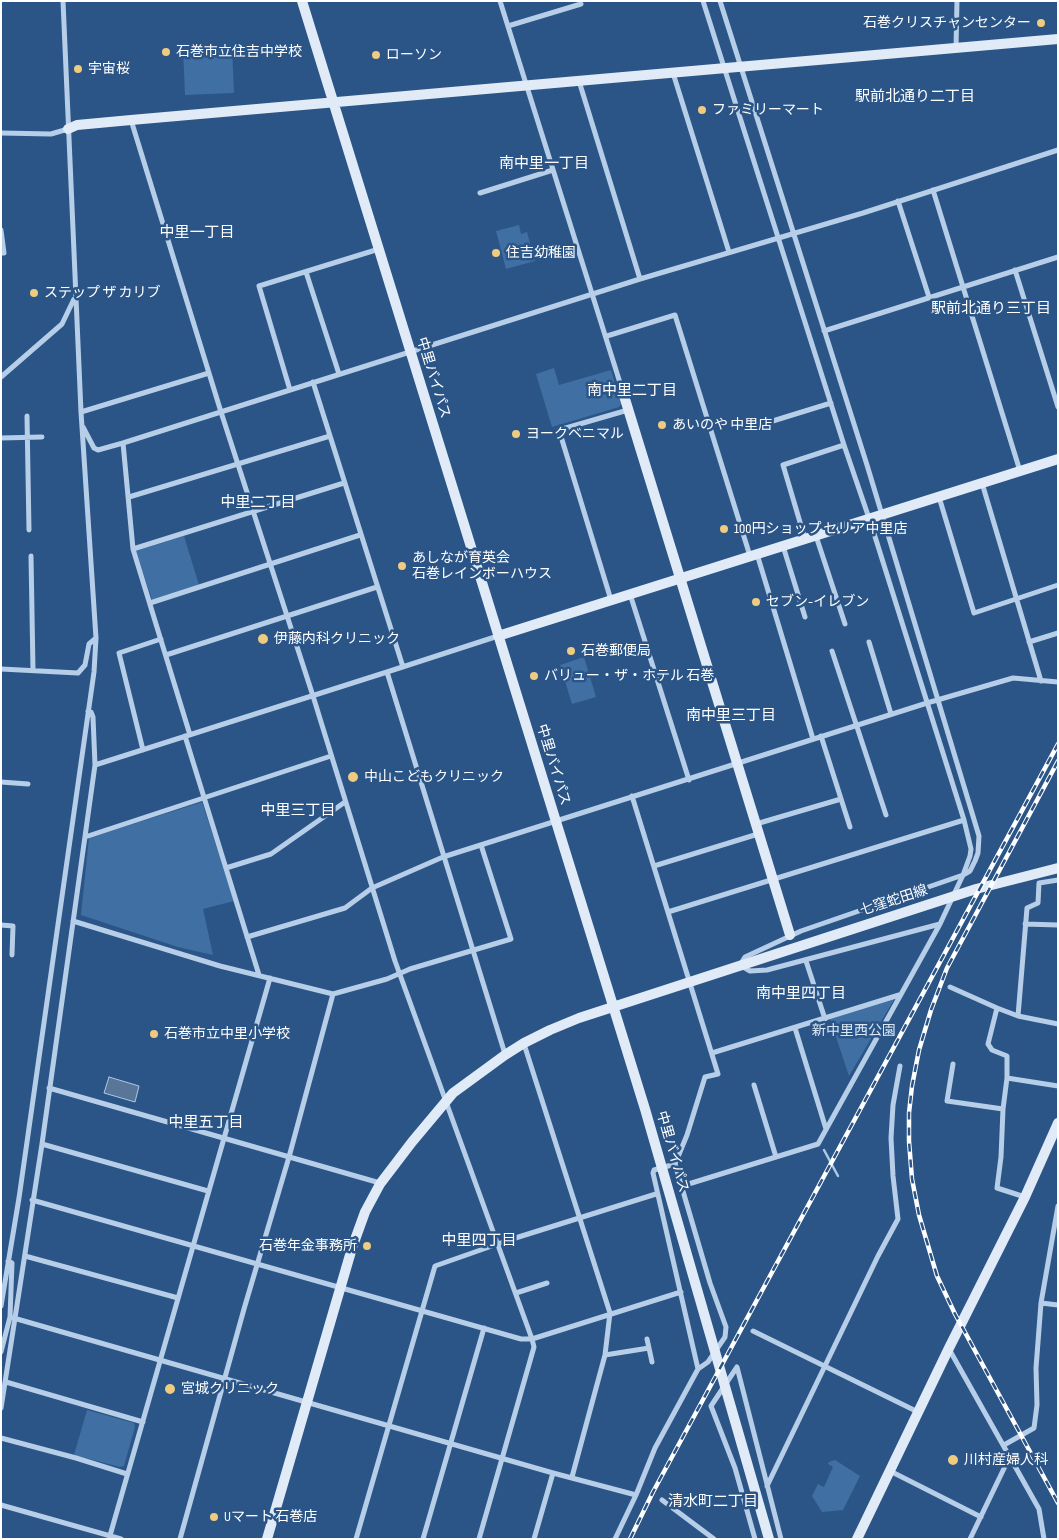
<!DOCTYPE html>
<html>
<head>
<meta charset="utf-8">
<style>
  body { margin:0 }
  #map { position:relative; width:1059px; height:1540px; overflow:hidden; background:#2b5587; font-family:"Sofia Sans Condensed",sans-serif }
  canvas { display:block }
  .frame { position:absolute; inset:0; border:2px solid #fff; pointer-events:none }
</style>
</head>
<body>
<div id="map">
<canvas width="1059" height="1540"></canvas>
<div class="frame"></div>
</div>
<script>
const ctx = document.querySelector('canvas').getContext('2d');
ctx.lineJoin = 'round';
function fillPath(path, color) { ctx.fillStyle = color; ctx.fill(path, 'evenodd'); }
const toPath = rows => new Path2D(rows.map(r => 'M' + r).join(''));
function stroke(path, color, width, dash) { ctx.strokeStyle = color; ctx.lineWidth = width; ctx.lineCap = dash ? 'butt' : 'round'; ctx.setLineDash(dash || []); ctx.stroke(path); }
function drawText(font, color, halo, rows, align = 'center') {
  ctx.font = font + ' "Sofia Sans Condensed","Noto Sans JP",sans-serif'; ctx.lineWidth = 5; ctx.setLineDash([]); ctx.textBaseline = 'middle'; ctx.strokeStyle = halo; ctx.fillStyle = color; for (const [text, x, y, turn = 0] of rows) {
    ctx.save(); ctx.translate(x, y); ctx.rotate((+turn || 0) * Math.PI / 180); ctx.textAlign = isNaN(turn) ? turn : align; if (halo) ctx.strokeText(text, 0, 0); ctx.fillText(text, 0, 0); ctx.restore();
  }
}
const green = toPath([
  [232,46,234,93,185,95,183,48],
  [519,225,521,234,527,232,535,261,506,269,496,231],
  [554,368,559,385,611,370,621,404,619,407,552,427,536,374],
  [184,536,199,585,152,600,136,551],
  [584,657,596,697,572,704,560,665],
  [202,802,234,901,203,909,213,955,178,947,81,915,89,838],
  [895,998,849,1076,830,1019],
  [87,1410,134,1423,135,1427,124,1466,120,1467,74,1455],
  [835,1460,860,1476,843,1510,822,1512,812,1496,818,1484,824,1487,833,1467,828,1464,829,1462]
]);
const water = toPath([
  [109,1077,139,1086,135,1102,104,1093,109,1077]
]);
const stream = toPath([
  [824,1150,838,1176]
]);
const street = toPath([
  [500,1,621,386],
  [720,1,867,465,979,836,978,853,975,861,970,871,963,875,801,931,745,957,740,965,750,971,767,970,940,924],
  [508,26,581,4],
  [956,48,957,1],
  [673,73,729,252],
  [579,81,640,279],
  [131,120,221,412,313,696,395,961,532,1339,534,1347,479,1539],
  [1,133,51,134,68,129],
  [933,190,1020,471],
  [480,193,553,170],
  [898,201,929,297],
  [1,230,4,253,1,253],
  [1015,270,1058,407],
  [306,272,339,374],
  [824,331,1058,257],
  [607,336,675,315,750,556],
  [1,377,62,324,74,299],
  [313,382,403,667],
  [290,390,259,286,379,249],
  [81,412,209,373],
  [27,416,29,530],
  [763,424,831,403],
  [83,427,94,448,98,450,123,443,640,279,863,213,1058,150],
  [1,438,42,437],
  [123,443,133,549,190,735],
  [982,483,1041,681],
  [129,497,330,436],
  [939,497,974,613,1058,585],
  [816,536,845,624],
  [805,539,783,465,844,445],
  [783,546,805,617],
  [133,549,344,483],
  [757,554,813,739],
  [31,556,33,670],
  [630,594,689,780],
  [611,600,559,430,628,410],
  [150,603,360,535],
  [498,636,387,672,505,1054],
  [869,642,891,714],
  [1029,642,1058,633],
  [832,651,886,815],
  [166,655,377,587],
  [1,669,78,673,85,665,89,644,96,638],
  [88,711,91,712,93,717,95,765],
  [185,736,259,975],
  [821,736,850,827],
  [143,750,119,653,161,639],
  [1,782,28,784],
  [632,796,718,1074,705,1077,687,1135,675,1164,710,1283,726,1327,725,1337,708,1362,698,1369],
  [756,824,841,799],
  [85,837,331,756],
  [654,866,758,834],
  [226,868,271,854,345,802],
  [668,912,964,820],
  [73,921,220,966,333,994,387,979,410,969,511,939,481,845],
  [1025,924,1058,925],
  [1,925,13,926,12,955],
  [247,937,345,908,372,888,443,857,927,703,1013,678,1058,682],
  [806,961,825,1019],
  [950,987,997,1008],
  [1018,1016,1058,1024],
  [795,1028,826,1129],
  [524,1044,610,1313,605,1355,572,1477],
  [712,1053,899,995],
  [953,1064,947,1101,1003,1109],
  [1007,1078,1058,1086],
  [754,1085,776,1157],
  [49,1088,380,1183],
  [42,1144,208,1191],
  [682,1186,818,1144,940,924,963,875,970,856,971,849,964,820,872,527,844,445,703,1],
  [1025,1197,997,1188,1001,1157,1003,1109,1007,1078,1007,1056,992,1050,988,1044,997,1008,1018,1016,1027,908,1038,903,1039,883,1058,880],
  [32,1200,521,1339,532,1339,681,1292],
  [25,1256,178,1298],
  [516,1293,547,1283],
  [1041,1303,1058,1305],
  [1,1306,19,1198,94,672,96,638,81,412,63,1],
  [10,1317,553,1473,636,1495],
  [753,1331,918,1412],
  [647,1339,652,1362],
  [949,1349,1039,1509,1044,1539],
  [1,1352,10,1317,12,1263,8,1261],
  [605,1355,649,1348],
  [6,1382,143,1422],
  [1,1408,42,1144,95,765,387,672],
  [1,1438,76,1458,127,1474],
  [1004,1445,1034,1428,1037,1405,1036,1368,1041,1303,1058,1206],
  [890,1471,981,1517],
  [767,1486,878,1256,898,1219,893,1176,891,1138,893,1105,900,1066],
  [662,1500,714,1539],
  [1,1505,121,1539],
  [109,1539,270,978],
  [180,1539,244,1309,289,1157,333,994],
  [356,1539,435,1266,509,1240,656,1194],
  [423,1539,484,1328],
  [534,1539,553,1473],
  [615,1539,636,1495,655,1448,698,1369,653,1173,654,1170,675,1164],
  [755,1539,735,1468,711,1406,737,1367,781,1539],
  [970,1539,1010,1456]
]);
const secondary = toPath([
  [302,1,645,1109,769,1539],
  [68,129,77,125,131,120,1058,39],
  [621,386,790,935],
  [498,636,1058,459],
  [267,1539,352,1248,365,1212,380,1184,412,1142,453,1093,505,1055,524,1043,550,1030,579,1018,976,889,1058,868],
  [857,1539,949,1348,1025,1197,1058,1123]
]);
const rail = toPath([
  [1058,761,947,968,931,1010,919,1050,912,1086,909,1113,909,1141,912,1179,919,1215,937,1276,955,1314,1058,1503],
  [630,1539,653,1492,1058,744]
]);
const markers = [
  [1041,23,5,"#eecb7f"],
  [166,52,5,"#eecb7f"],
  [376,55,5,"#eecb7f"],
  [78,69,5,"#eecb7f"],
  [702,110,5,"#eecb7f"],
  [496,253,5,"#eecb7f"],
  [34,293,5,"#eecb7f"],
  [662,425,5,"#eecb7f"],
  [516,434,5,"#eecb7f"],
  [724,529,5,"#eecb7f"],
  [402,566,5,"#eecb7f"],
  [756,602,5,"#eecb7f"],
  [263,639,6,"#eecb7f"],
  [571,651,5,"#eecb7f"],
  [534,676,5,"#eecb7f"],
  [353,777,6,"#eecb7f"],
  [154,1034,5,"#eecb7f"],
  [367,1246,5,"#eecb7f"],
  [170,1389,6,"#eecb7f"],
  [953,1460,6,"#eecb7f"],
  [214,1517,5,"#eecb7f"]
];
const poiNames = [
  ["石巻クリスチャンセンター",1031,23,"right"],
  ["石巻市立住吉中学校",176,52],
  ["ローソン",386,55],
  ["宇宙桜",88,69],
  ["ファミリーマート",712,110],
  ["住吉幼稚園",506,253],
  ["ステップ ザ カリブ",44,293],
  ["あいのや 中里店",672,425],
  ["ヨークベニマル",526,434],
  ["100円ショップ セリア中里店",734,529],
  ["あしなが育英会",412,558],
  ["石巻レインボーハウス",412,574],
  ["セブン-イレブン",766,602],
  ["伊藤内科クリニック",274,639],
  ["石巻郵便局",581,651],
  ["バリュー・ザ・ホテル 石巻",544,676],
  ["中山こどもクリニック",364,777],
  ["石巻市立中里小学校",164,1034],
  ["石巻年金事務所",357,1246,"right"],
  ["宮城クリニック",181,1389],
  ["川村産婦人科",964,1460],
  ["Uマート 石巻店",224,1517]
];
const streetNames = [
  ["中里バイパス",433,378,73],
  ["中里バイパス",553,765,73],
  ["七窪蛇田線",894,901,-18],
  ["中里バイパス",672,1152,74]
];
const parkNames = [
  ["新中里西公園",854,1031]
];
const neighbourhoodNames = [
  ["駅前北通り二丁目",915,97],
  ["南中里一丁目",544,164],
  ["中里一丁目",197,233],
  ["駅前北通り三丁目",991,309],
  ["南中里二丁目",632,391],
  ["中里二丁目",258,503],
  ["南中里三丁目",731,716],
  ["中里三丁目",298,811],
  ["南中里四丁目",801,994],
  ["中里五丁目",206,1123],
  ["中里四丁目",479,1241],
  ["清水町二丁目",713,1502]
];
fillPath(green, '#406fa3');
fillPath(water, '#597698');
stroke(water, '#acc9e8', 1);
stroke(stream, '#acc9e8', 2.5);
stroke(street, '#b7cee8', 5);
stroke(secondary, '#e0ebf7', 10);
stroke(rail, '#fff', 4.5);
stroke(rail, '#2b5587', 2.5, [8]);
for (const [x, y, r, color] of markers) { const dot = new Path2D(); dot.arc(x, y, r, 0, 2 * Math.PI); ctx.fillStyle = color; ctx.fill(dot); stroke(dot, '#2b5587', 2); }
drawText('14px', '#fff', '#2b5587', poiNames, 'left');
drawText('14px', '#fff', '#2b5587', streetNames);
drawText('14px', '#dae8f6', '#2b5587', parkNames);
drawText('15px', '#fff', '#2b5587', neighbourhoodNames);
</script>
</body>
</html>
